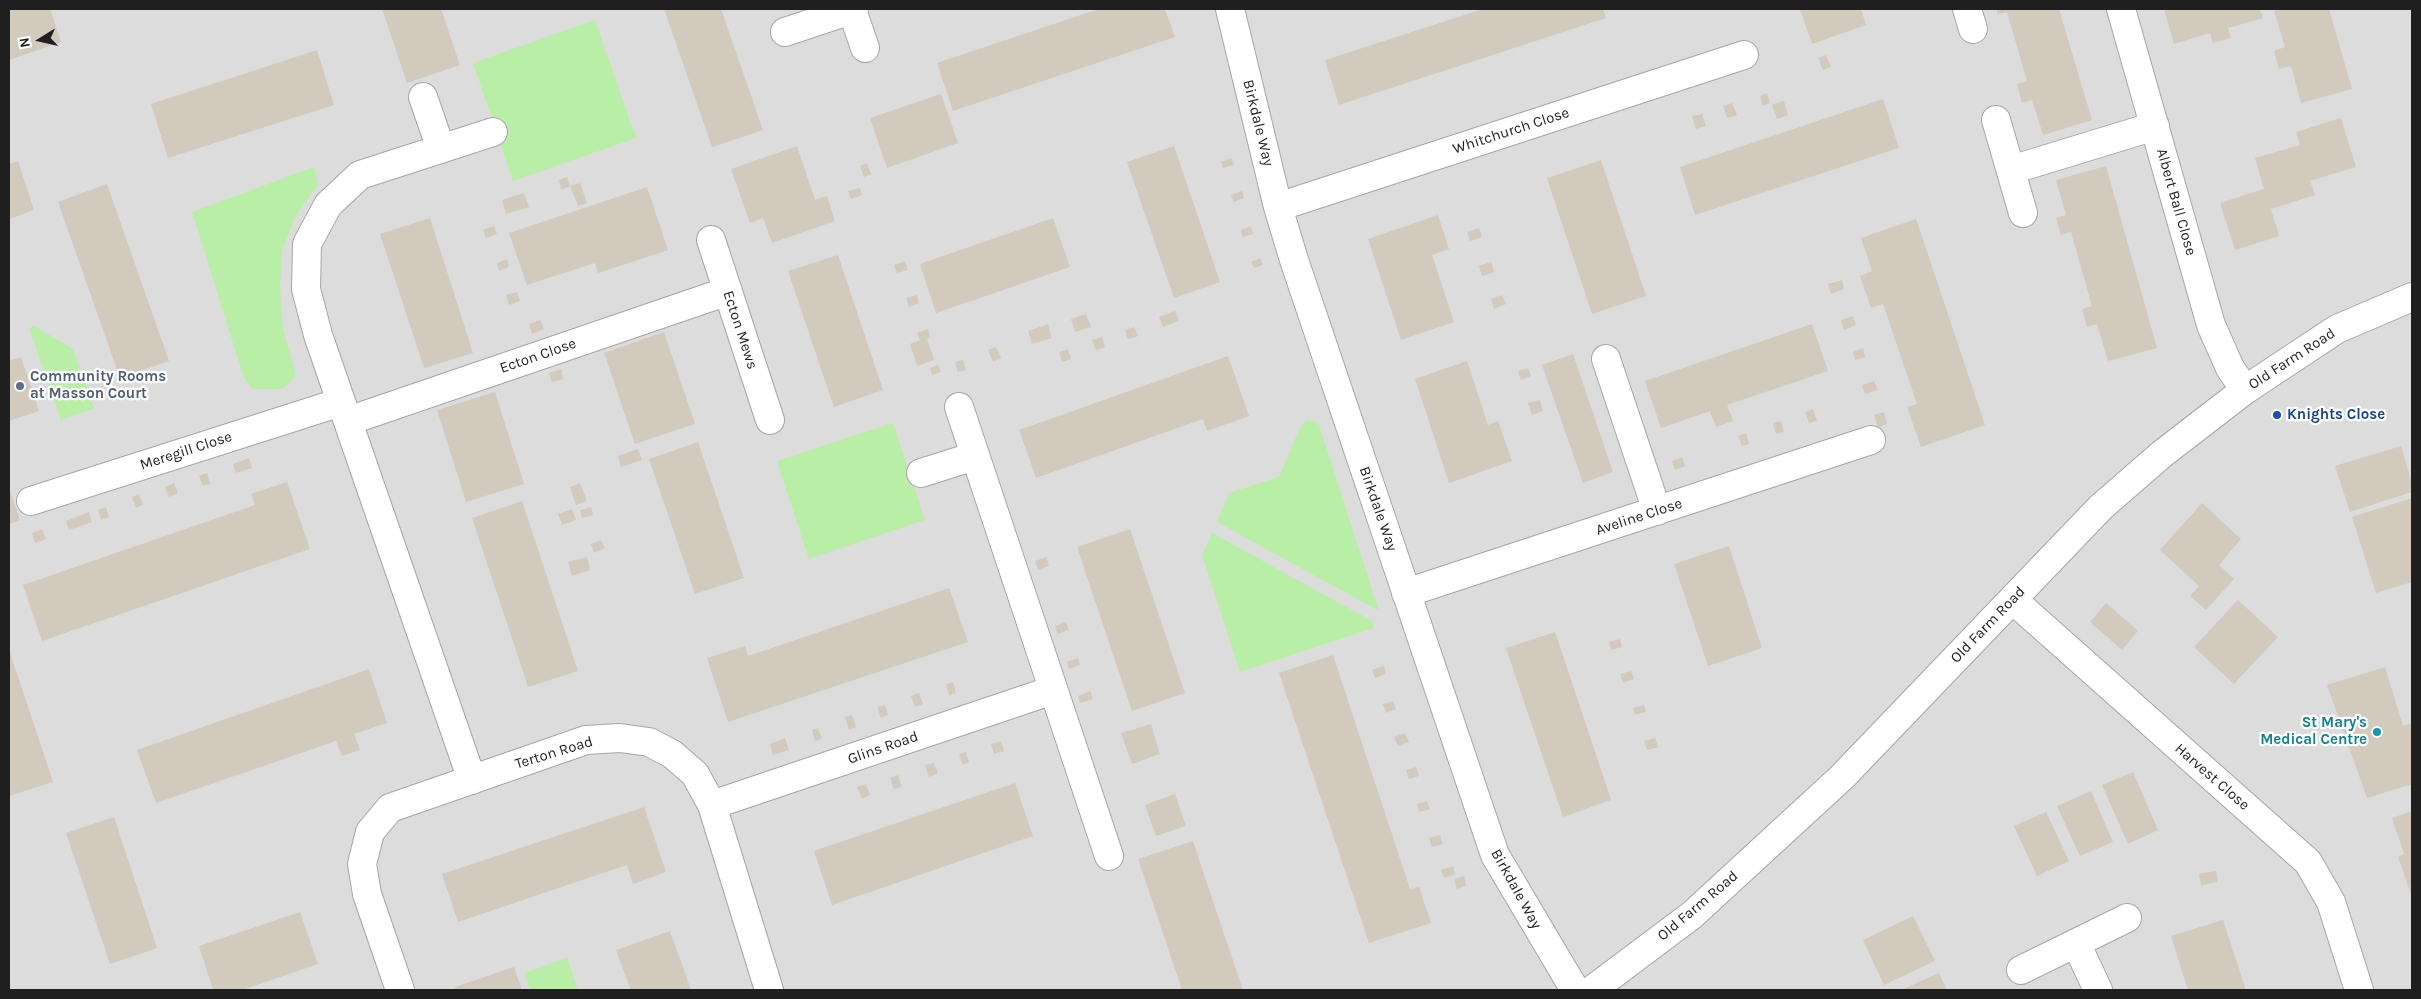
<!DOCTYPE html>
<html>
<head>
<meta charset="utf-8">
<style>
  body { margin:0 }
  #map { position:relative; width:2421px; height:999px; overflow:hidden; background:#f1efe4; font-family:Karla,sans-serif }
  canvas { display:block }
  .frame { position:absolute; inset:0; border:10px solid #1f1f1f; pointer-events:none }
  .north { position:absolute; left:15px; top:15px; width:50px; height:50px; -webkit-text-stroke:4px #fff; paint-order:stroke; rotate:260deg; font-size:14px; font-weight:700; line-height:20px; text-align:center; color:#1f1f1f }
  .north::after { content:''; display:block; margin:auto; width:18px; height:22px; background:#1f1f1f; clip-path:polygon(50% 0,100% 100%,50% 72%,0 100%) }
</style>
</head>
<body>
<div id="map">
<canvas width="2421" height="999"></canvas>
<div class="frame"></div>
<div class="north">N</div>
</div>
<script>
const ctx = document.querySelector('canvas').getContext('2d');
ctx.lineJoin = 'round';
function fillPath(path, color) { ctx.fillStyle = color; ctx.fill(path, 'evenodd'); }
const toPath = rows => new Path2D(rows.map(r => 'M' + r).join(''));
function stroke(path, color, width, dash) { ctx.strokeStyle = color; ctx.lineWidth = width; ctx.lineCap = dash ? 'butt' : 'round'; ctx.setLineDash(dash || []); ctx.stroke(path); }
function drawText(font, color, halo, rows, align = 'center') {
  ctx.font = font + ' Karla,sans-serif'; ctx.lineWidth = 4.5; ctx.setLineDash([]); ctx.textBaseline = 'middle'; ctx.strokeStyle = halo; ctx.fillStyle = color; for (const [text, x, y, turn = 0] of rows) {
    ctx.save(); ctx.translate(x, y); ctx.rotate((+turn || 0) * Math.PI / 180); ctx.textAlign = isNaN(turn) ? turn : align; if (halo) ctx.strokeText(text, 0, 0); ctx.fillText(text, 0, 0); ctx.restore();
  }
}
const residential = toPath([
  [9,9,2412,9,2412,990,9,990]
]);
const grass = toPath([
  [595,20,636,138,513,181,473,63],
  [314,167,318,185,296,215,282,251,280,286,283,329,296,374,291,382,281,389,253,389,244,378,192,212],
  [35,326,73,349,94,408,61,420,29,328],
  [1307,421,1318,422,1379,611,1217,522,1229,493,1279,477,1300,427],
  [893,423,925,520,809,559,777,461],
  [1212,533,1372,621,1374,628,1240,672,1202,555],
  [567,958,578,990,530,990,524,973]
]);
const building = toPath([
  [9,9,50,9,61,42,9,60],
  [382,9,441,9,460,65,407,83],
  [664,9,721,9,763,130,712,147],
  [1099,9,1165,9,1175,37,953,111,937,63],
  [1483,9,1603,9,1606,18,1339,105,1325,60],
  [1800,9,1861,9,1866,25,1812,44],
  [1996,9,2059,9,2092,120,2043,135,2032,100,2022,103,2017,84,2027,81,2007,12,1998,14],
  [2164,9,2260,9,2263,18,2228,28,2231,38,2213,43,2210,33,2174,44],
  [2281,9,2329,9,2352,89,2301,103,2291,66,2279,69,2274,51,2285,47,2274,11],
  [317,50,334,105,168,158,151,104],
  [1826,55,1831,67,1823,70,1818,58],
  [1767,93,1770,103,1763,106,1760,96],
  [941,94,958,143,887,168,870,118],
  [1883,99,1899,148,1695,215,1680,167],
  [1784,101,1788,115,1777,119,1772,105],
  [1732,103,1737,115,1727,118,1723,106],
  [1702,114,1706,126,1696,129,1692,116],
  [2341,118,2356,167,2310,181,2315,195,2271,209,2279,236,2235,250,2220,203,2264,189,2255,158,2300,145,2296,132],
  [797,146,815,200,827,196,835,221,772,243,763,218,750,223,731,169],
  [1174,146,1220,282,1174,298,1127,162],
  [1231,158,1234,165,1223,168,1221,162],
  [1601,160,1646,296,1592,314,1547,178],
  [18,161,34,210,9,219,9,164],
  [867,163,871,174,864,177,860,166],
  [2106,166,2157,348,2108,361,2097,324,2087,327,2082,309,2092,306,2071,232,2061,235,2056,218,2066,215,2056,180],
  [567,177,570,187,561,189,559,180],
  [580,183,587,203,578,206,570,186],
  [107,184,169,361,120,378,58,202],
  [647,187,668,250,598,273,595,263,527,285,509,233],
  [860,188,862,195,851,199,848,191],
  [1242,191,1244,198,1234,202,1231,195],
  [524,193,529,207,506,214,502,200],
  [1438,215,1449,249,1432,255,1454,322,1401,340,1368,239],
  [430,218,473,353,424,368,380,234],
  [1053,218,1070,267,936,313,920,264],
  [1916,219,1985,425,1921,447,1907,407,1917,404,1883,304,1871,308,1860,276,1872,271,1861,238],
  [494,226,497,234,486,238,483,230],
  [1251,226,1253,234,1243,237,1241,230],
  [1479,228,1482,237,1470,241,1467,232],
  [838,255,883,390,834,407,788,271],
  [1260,258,1263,265,1254,268,1251,262],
  [507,259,509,267,499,271,497,263],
  [905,261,908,270,897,273,894,265],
  [1491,262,1494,272,1482,276,1479,266],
  [1842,280,1844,289,1831,294,1828,284],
  [517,292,520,301,509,305,506,295],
  [917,295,919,303,909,307,906,298],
  [1502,295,1506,304,1494,309,1491,299],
  [1175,311,1179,321,1163,327,1159,317],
  [1086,314,1091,327,1075,332,1071,319],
  [1853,316,1856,325,1844,330,1841,320],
  [540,320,544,329,532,334,529,324],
  [1048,324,1052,338,1032,344,1028,331],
  [1812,324,1828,371,1727,405,1733,421,1716,427,1710,411,1661,428,1645,381],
  [1134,327,1138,336,1128,339,1125,330],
  [928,329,930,337,927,338,934,360,917,366,910,344,920,340,917,333],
  [664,332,695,424,635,444,604,353],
  [1102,337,1105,347,1096,350,1092,340],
  [996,347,1001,358,993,362,988,350],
  [1863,348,1865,357,1855,360,1853,352],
  [1068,349,1071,359,1062,362,1059,352],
  [1573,354,1613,472,1583,483,1542,365],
  [1228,356,1249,416,1207,431,1203,419,1036,478,1019,430],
  [21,357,39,411,9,421,9,361],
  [963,360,966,370,958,372,955,362],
  [1467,361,1488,425,1498,421,1512,461,1449,483,1415,379],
  [938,365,941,372,932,375,930,368],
  [1528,368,1531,376,1521,380,1518,371],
  [561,369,563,379,552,382,549,373],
  [1874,381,1878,390,1865,394,1862,385],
  [495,392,524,484,466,502,437,410],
  [1540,400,1543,411,1532,415,1528,403],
  [1813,409,1817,421,1809,423,1805,412],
  [1884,412,1887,424,1878,427,1874,415],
  [1781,421,1784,432,1776,434,1773,423],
  [1746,433,1749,444,1742,446,1738,436],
  [698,442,744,578,695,594,649,459],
  [2401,446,2412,483,2412,492,2350,512,2335,466],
  [638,449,642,460,621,467,618,456],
  [1682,457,1685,466,1675,470,1672,461],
  [249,458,252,468,236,473,233,464],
  [207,473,210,484,203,486,199,476],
  [287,482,310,549,42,641,23,585,255,505,251,494],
  [174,483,178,493,169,497,165,487],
  [580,483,587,501,576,505,570,487],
  [9,489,20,520,9,524],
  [139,495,143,505,136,508,132,497],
  [2412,498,2412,582,2376,593,2352,517],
  [522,501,578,671,528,687,472,518],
  [2202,503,2241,539,2219,565,2234,579,2206,610,2190,596,2199,586,2160,550],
  [106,507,109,517,101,520,98,510],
  [591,507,593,515,582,518,580,510],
  [572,509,576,520,562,525,558,514],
  [89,512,92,522,69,530,66,521],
  [42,529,46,539,35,543,32,533],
  [1130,529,1185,693,1132,711,1077,547],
  [601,540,605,548,594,553,591,544],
  [1729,546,1762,648,1708,666,1674,564],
  [587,557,590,570,572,576,568,562],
  [1046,557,1049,566,1038,570,1035,561],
  [949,588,968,642,728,722,707,658,745,646,748,656],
  [2238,600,2278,637,2234,684,2194,647],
  [2106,603,2138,631,2122,650,2090,622],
  [1066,622,1069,630,1058,634,1055,626],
  [1555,632,1611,800,1563,817,1506,648],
  [1620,639,1622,647,1611,650,1609,642],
  [9,650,53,782,9,796],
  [1333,655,1410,889,1419,887,1431,923,1369,943,1279,673],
  [1078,658,1080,665,1069,669,1067,662],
  [1384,666,1386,674,1375,678,1372,670],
  [2385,667,2403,726,2412,723,2412,784,2367,798,2327,685],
  [369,669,387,723,354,734,360,750,342,756,336,741,156,803,137,750],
  [1631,671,1634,679,1623,683,1620,674],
  [953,682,956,693,949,695,946,684],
  [1090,691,1093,699,1080,703,1078,696],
  [919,693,923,704,915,707,911,696],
  [1393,701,1396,709,1386,713,1383,704],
  [885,705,888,715,881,718,877,707],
  [1644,705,1646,712,1635,715,1633,708],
  [852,715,856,727,849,730,845,717],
  [1151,724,1160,754,1132,764,1121,733],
  [818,728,822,739,815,741,812,730],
  [1405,733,1409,742,1398,746,1394,737],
  [785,738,789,750,773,755,770,744],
  [1655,738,1658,747,1647,750,1644,741],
  [1001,741,1004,751,994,754,991,744],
  [966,752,969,762,963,765,959,754],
  [934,763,938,773,929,777,925,765],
  [1416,767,1419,776,1409,779,1406,770],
  [2133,772,2158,830,2128,844,2102,785],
  [898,775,902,787,894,789,890,778],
  [1015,783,1033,836,832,905,814,851],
  [866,784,870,795,862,799,857,787],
  [2091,791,2113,842,2080,856,2057,806],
  [1175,794,1186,826,1156,836,1145,805],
  [1427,801,1430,809,1419,812,1417,804],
  [644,807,666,872,633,884,627,865,458,922,442,874],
  [2412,811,2412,897,2398,857,2404,854,2392,818],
  [2046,812,2069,861,2037,876,2014,826],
  [114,817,157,948,110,964,66,833],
  [1440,835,1443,844,1432,847,1429,838],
  [1193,841,1204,875,1243,990,1182,990,1138,859],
  [1453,866,1455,874,1444,878,1441,870],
  [2216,871,2218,882,2201,885,2199,874],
  [1464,876,1466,886,1457,889,1454,879],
  [300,912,318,964,242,990,213,990,199,946],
  [1913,916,1935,961,1884,985,1863,940],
  [2223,920,2246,990,2188,990,2171,936],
  [670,931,691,990,631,990,616,950],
  [514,967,522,990,456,990,455,987],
  [1939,973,1947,990,1901,990]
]);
const minor = toPath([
  [1230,9,1278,207,1294,260,1495,855,1575,990],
  [1967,9,1973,29],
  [2121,9,2211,325,2230,368,2245,390],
  [852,10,865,48],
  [785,32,854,9],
  [423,97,441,149],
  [1996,120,2023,213],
  [2011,170,2155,126],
  [1278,207,1744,55],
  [711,240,770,420],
  [1606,359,1657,511],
  [959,407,1109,856],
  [348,421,728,291],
  [921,473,975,456],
  [31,501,341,402],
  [1406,593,1871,440],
  [2013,600,2308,862,2331,902,2359,990],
  [472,780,318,335,306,289,307,244,328,205,360,175,493,132],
  [712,805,1053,690],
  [2076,943,2098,990],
  [2021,970,2127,918],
  [400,990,367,894,362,864,370,832,390,808,586,740,620,738,649,742,672,754,695,774,712,805,769,990],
  [1592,990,1692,915,1842,777,2101,507,2162,454,2245,390,2337,329,2412,297]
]);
const markers = [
  [20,386,5,"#5c6f8a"],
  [2277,415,5,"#1a4fb4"],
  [2377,732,5,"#0f9aa8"]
];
const streetNames = [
  ["Birkdale Way",1258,123,76],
  ["Whitchurch Close",1511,131,-18],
  ["Albert Ball Close",2176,202,74],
  ["Ecton Mews",740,330,72],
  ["Ecton Close",538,356,-19],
  ["Old Farm Road",2292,359,-33],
  ["Meregill Close",186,451,-18],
  ["Birkdale Way",1378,509,71],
  ["Aveline Close",1639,517,-18],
  ["Old Farm Road",1988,625,-46],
  ["Glins Road",883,748,-19],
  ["Terton Road",554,753,-17],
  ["Harvest Close",2212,777,41],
  ["Birkdale Way",1516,889,61],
  ["Old Farm Road",1698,906,-40]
];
const serviceNames = [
  ["Community Rooms",30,377],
  ["at Masson Court",30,394]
];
const transitNames = [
  ["Knights Close",2287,415]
];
const cultureNames = [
  ["St Mary's",2367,723],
  ["Medical Centre",2367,740]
];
fillPath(residential, '#dddcdc');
fillPath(grass, '#b9eea6');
fillPath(building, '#d1cabd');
stroke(minor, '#a6a6a6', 30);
stroke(minor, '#fff', 28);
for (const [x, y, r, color] of markers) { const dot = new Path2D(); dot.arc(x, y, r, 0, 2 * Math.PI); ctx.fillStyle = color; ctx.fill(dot); stroke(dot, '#fff', 2); }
drawText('15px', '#1f1f1f', '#fff', streetNames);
drawText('bold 15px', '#4e5e75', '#fff', serviceNames, 'left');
drawText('bold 15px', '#164399', '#fff', transitNames, 'left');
drawText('bold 15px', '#0d838f', '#fff', cultureNames, 'right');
</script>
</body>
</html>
